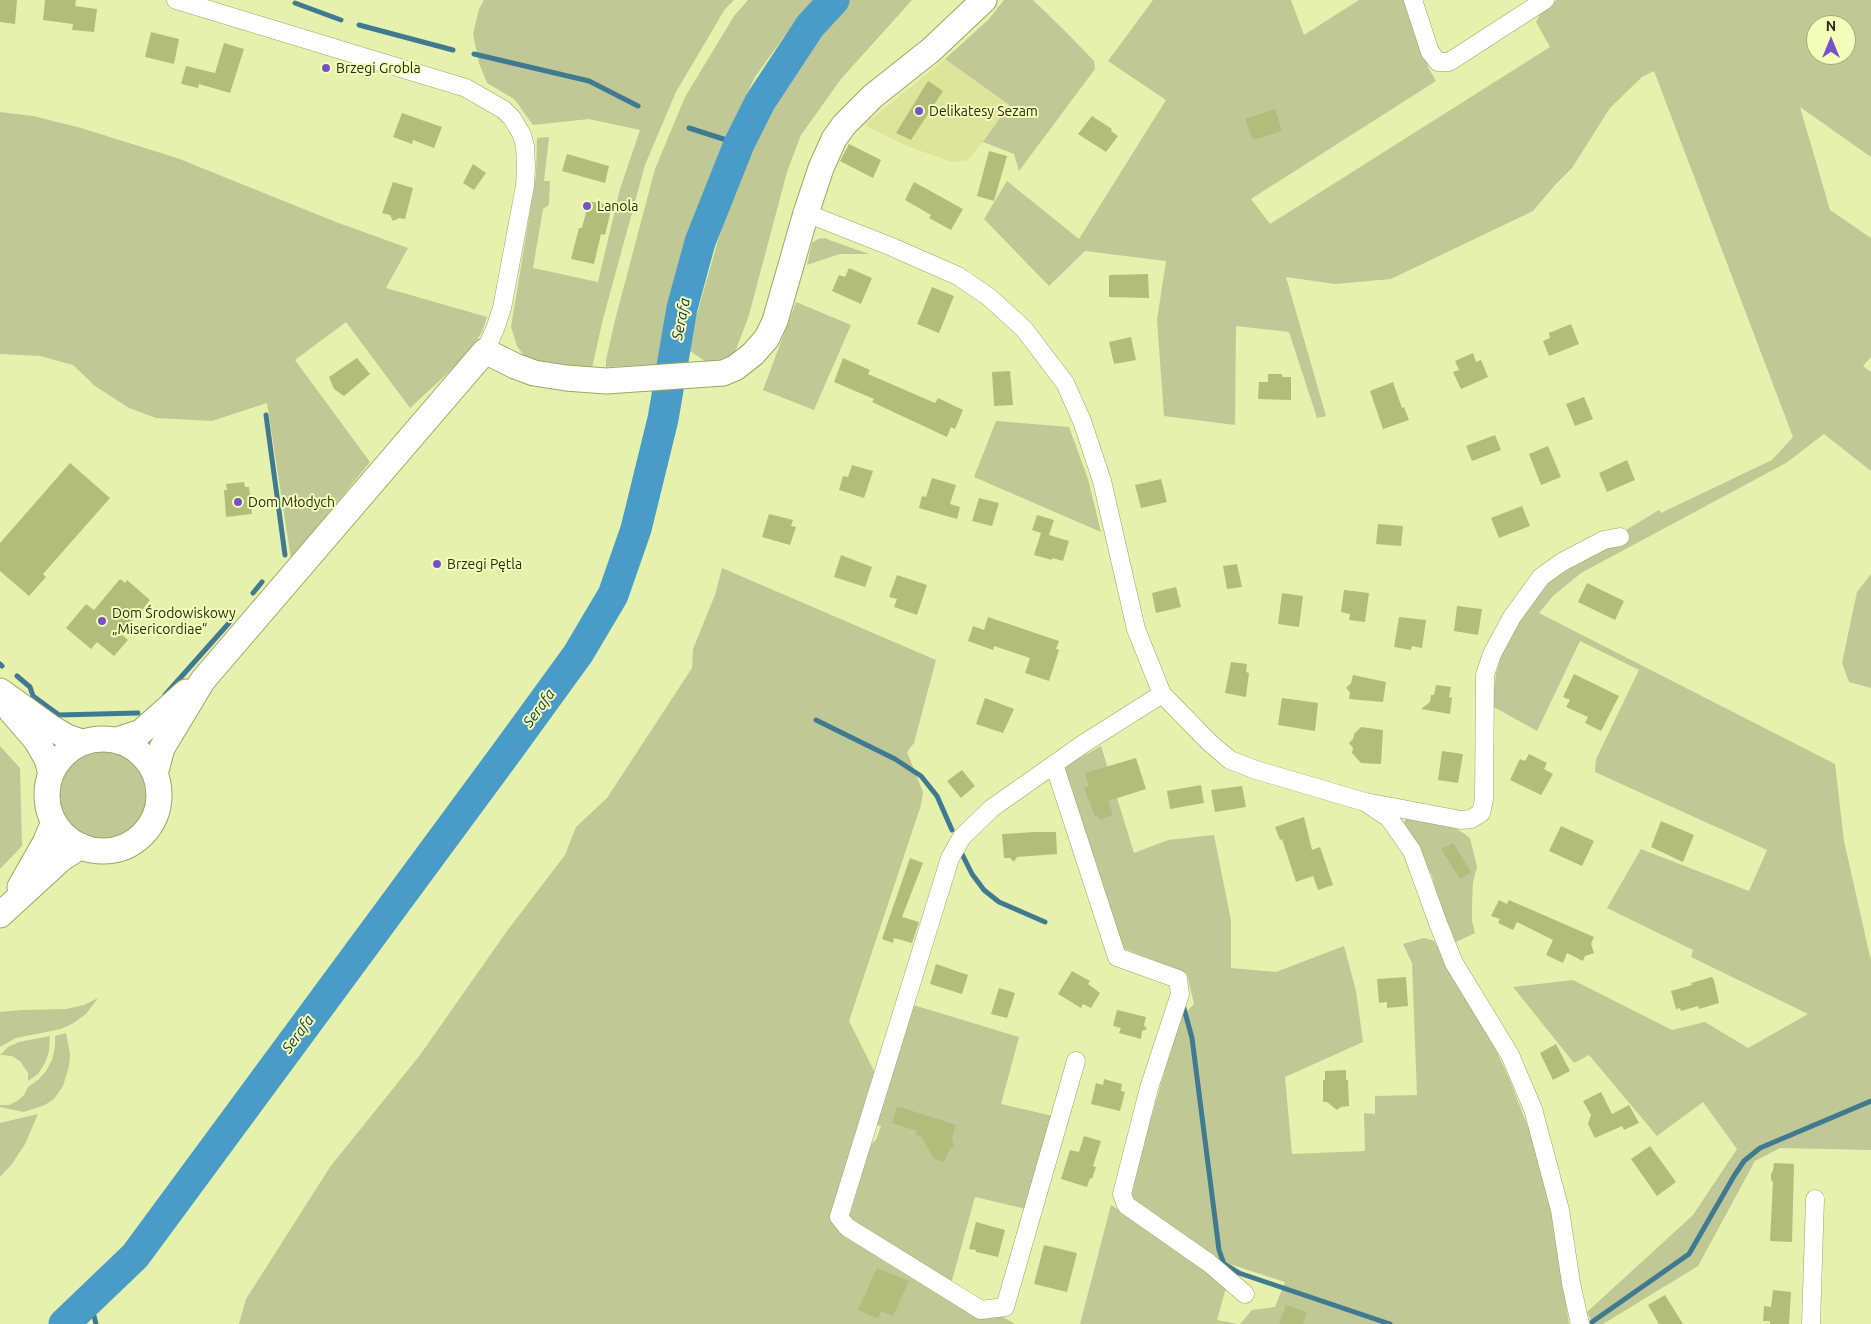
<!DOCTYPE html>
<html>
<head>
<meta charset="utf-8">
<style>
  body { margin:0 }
  #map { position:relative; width:1871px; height:1324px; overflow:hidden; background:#e6f1ad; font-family:Ubuntu,sans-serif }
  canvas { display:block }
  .north { position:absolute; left:1806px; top:15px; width:50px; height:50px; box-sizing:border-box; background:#f3feb9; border:1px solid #a2aa76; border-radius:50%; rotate:0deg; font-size:14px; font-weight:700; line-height:20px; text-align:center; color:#292c12 }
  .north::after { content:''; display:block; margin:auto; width:18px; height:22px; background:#7950ca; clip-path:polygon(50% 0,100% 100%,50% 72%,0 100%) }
</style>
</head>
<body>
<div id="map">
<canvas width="1871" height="1324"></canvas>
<div class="north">N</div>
</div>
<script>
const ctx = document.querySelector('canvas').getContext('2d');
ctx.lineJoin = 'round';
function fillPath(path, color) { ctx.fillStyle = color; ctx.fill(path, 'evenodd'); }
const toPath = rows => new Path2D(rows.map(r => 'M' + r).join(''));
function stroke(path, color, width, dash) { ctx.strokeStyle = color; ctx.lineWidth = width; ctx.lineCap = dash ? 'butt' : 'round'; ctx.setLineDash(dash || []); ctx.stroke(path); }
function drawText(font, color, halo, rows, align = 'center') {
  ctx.font = font + ' Ubuntu,sans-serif'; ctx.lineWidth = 4; ctx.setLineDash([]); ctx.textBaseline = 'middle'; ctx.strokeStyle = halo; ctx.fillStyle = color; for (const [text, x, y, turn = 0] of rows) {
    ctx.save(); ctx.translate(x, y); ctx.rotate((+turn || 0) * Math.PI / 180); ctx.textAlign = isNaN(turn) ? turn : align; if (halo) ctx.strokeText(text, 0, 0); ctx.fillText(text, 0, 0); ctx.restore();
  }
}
const built = toPath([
  [945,59,1009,106,983,142,968,160,952,162,907,146,864,125]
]);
const green = toPath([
  [484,0,734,0,725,9,676,92,645,165,603,319,592,368,556,367,527,360,517,346,511,327,536,175,537,138,549,137,544,181,550,181,549,205,543,209,533,268,598,282,620,189,640,130,589,119,533,125,514,99,487,83,479,63,473,34,479,9],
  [748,0,814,0,796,20,755,77,722,145,680,265,665,364,606,367,606,360,615,320,655,169,685,97,734,16],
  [845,0,912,0,841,79,801,135,787,172,749,315,734,355,711,365,687,349,735,181,779,96,825,21],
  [1004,0,1033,0,1066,32,1094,61,1095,69,1019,171,1014,154,983,142,1009,105,945,59,988,20],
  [1153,0,1291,0,1304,35,1359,0,1407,0,1428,67,1436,81,1251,199,1270,224,1550,47,1536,22,1543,8,1557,0,1871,0,1871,157,1800,107,1830,210,1871,238,1871,357,1863,366,1871,372,1871,471,1824,434,1786,463,1581,573,1553,596,1539,613,1835,764,1844,841,1871,961,1871,1150,1780,1148,1755,1161,1698,1266,1603,1324,1593,1324,1587,1312,1693,1215,1737,1149,1703,1102,1657,1136,1589,1055,1574,1063,1513,987,1573,980,1672,1030,1705,1022,1748,1048,1808,1014,1691,957,1693,950,1607,908,1641,849,1749,891,1767,850,1595,772,1596,759,1639,670,1580,641,1537,731,1492,706,1496,674,1505,643,1526,609,1560,570,1614,543,1626,530,1659,510,1661,513,1772,460,1793,437,1654,71,1642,77,1610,108,1572,168,1555,185,1533,211,1391,279,1335,284,1286,277,1326,416,1317,418,1289,332,1236,326,1235,425,1164,416,1157,320,1166,261,1085,251,1049,286,984,219,1007,181,1079,239,1166,100,1108,61],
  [1816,25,1846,25,1846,55,1816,55],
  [0,112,33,116,81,128,177,158,336,222,408,248,386,288,487,317,482,332,464,358,410,408,346,322,295,360,370,462,291,559,267,403,212,421,156,418,129,408,95,386,73,365,40,356,0,354],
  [825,238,832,241,869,254,840,254,807,265,812,243,818,239],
  [796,302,851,325,814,410,763,390],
  [996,421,1069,427,1088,479,1101,532,974,477],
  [722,568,936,660,914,743,907,752,923,792,921,805,849,1021,878,1079,835,1214,845,1237,959,1307,978,1316,1003,1317,1015,1324,239,1324,246,1299,330,1167,420,1055,507,931,565,855,576,827,607,798,692,668,693,649,715,595],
  [1871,574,1871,688,1849,682,1842,663,1857,592],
  [0,746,20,768,22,846,0,869],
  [1101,746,1134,853,1168,840,1214,835,1231,920,1231,968,1276,972,1344,946,1356,991,1363,1042,1285,1077,1292,1154,1365,1151,1364,1113,1375,1114,1375,1096,1417,1095,1412,963,1403,944,1424,938,1434,941,1484,1025,1509,1078,1538,1153,1553,1219,1569,1324,1240,1324,1252,1310,1275,1307,1285,1282,1217,1260,1145,1211,1132,1197,1133,1179,1180,1019,1194,1004,1187,974,1120,947,1063,767],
  '57 794a47 47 0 1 1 94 0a47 47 0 1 1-94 0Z',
  [1407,817,1456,828,1470,838,1477,867,1473,882,1472,904,1472,921,1475,933,1452,944,1447,931,1432,876,1404,822],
  [98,998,86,1014,72,1024,61,1029,16,1038,0,1047,0,1012,21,1010,66,1009,84,1005],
  [910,1004,1019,1037,1001,1104,1053,1116,1026,1209,975,1197,951,1284,849,1218,869,1146,876,1140,881,1126,877,1125,877,1122],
  [66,1033,70,1054,69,1066,63,1086,54,1099,45,1105,24,1112,0,1107,0,1105,9,1105,17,1101,24,1095,28,1087,39,1079,46,1071,52,1060,55,1047,55,1036],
  [50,1036,49,1051,45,1063,38,1074,28,1081,28,1073,20,1061,12,1056,0,1055,8,1047,19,1042],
  [38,1114,25,1144,12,1164,0,1177,0,1123],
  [1111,1205,1179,1250,1226,1288,1217,1320,1238,1324,1080,1324]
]);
const stream = toPath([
  [295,3,341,20],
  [359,25,453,50],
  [474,54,589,81,638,106],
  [689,128,739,144],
  [266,415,285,555],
  [253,593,262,582],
  [0,664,2,666],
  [17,676,30,687,33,696,59,715,138,713],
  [165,695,229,623],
  [816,720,895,759,921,776,937,796,952,830],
  [962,854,972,874,984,890,999,902,1045,922],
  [1183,1005,1192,1038,1219,1250,1224,1264,1239,1273,1390,1324],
  [90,1300,96,1324],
  [1592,1322,1689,1254,1734,1176,1744,1161,1760,1148,1871,1101]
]);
const river = toPath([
  [64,1324,135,1256,509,749,578,654,613,595,636,529,663,419,682,308,700,242,739,144,760,102,810,26,834,0]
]);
const building = toPath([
  [0,0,17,0,15,24,0,22],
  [45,0,76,0,75,6,97,9,94,32,72,30,73,24,43,20],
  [151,32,179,39,174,64,145,57],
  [224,43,244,49,230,93,199,84,198,88,181,84,186,66,215,73],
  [928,81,943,91,911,140,896,133],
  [1275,109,1282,131,1253,140,1245,119],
  [402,113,442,127,434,148,413,140,412,144,393,137],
  [1092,116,1112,129,1111,131,1118,136,1106,152,1078,134],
  [849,144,881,160,873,178,840,161],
  [989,151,1007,156,994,201,977,196],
  [567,154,609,166,605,183,562,171],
  [473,164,486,173,474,190,463,183],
  [393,182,413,188,405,219,399,218,393,221,390,215,382,213],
  [914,182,963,209,951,230,929,218,931,215,905,200],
  [589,201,612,206,605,235,601,234,594,264,571,259,579,228,582,228],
  [849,268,872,278,861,304,832,291,839,275,845,277],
  [1148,274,1149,298,1109,297,1109,275],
  [932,287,954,296,939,333,917,324],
  [1571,324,1579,344,1549,356,1543,341,1550,338,1549,333],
  [1131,337,1136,360,1114,364,1109,342],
  [1473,353,1476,362,1481,360,1488,377,1461,389,1453,372,1459,370,1455,361],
  [357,358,370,374,344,396,334,389,329,377],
  [843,358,870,370,868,374,935,403,938,398,963,410,955,429,951,427,947,437,872,402,874,399,834,382],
  [1010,371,1013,405,994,406,992,372],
  [1268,374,1282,374,1282,377,1291,377,1291,400,1258,399,1259,382,1268,382],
  [1393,382,1402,408,1404,407,1409,420,1383,429,1370,391],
  [1584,397,1593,419,1575,426,1566,404],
  [1495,435,1501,450,1472,461,1466,446],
  [1548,446,1561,477,1541,485,1529,454],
  [1627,460,1635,480,1607,492,1599,473],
  [70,463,110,498,43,574,46,577,29,596,0,571,0,543],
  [852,465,873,471,864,498,839,490,843,476,848,477],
  [932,478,956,485,950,504,960,507,957,519,919,508,922,496,926,497],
  [1161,479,1167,502,1141,508,1135,485],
  [244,482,245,487,249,487,252,514,226,517,224,490,227,490,226,484],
  [979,498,999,503,992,526,972,521],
  [1522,506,1530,526,1499,538,1491,518],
  [769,514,793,520,791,526,796,527,790,545,762,537],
  [1037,515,1054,520,1049,535,1069,541,1063,561,1052,558,1052,560,1034,555,1041,533,1032,530],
  [1378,524,1403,526,1401,546,1376,544],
  [841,555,872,567,865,587,834,577],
  [1237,564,1242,587,1227,589,1223,566],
  [897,575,927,585,917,615,894,607,897,599,889,597],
  [120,579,125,583,127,580,150,600,121,634,128,640,114,656,97,642,91,649,66,628,86,604,94,610],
  [1587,583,1624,601,1615,620,1578,602],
  [1176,587,1181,607,1156,613,1152,593],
  [1344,590,1369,593,1365,622,1349,620,1350,614,1341,612],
  [1282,593,1303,596,1299,627,1278,624],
  [1457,606,1482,609,1478,635,1454,631],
  [988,617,1059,641,1056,649,1059,650,1049,681,1025,673,1030,658,994,646,993,650,968,641,973,626,984,630],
  [1399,617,1426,620,1422,648,1412,646,1411,650,1394,647],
  [1231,662,1247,664,1246,672,1249,673,1246,697,1225,693],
  [1574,674,1619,696,1601,731,1585,723,1588,717,1566,707,1570,700,1563,697],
  [1353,675,1386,682,1383,702,1349,699,1350,692,1346,688,1351,683],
  [1436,685,1451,687,1449,697,1452,698,1450,714,1421,709,1430,702,1431,695,1434,695],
  [985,698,1014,709,1003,733,976,724],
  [1282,698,1318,703,1315,731,1278,725],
  [1361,727,1383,730,1381,764,1361,763,1352,753,1353,748,1349,743,1353,739,1354,734],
  [1442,751,1463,754,1458,783,1438,780],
  [1529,754,1547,763,1544,769,1553,774,1541,795,1510,780,1520,759,1525,761],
  [1136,758,1146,789,1108,801,1113,815,1100,820,1098,816,1095,817,1084,788,1089,786,1085,773],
  [962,770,975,786,961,798,947,781],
  [1201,785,1204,803,1170,809,1167,791],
  [1242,786,1246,807,1215,812,1211,790],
  [1304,817,1312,850,1320,847,1333,885,1318,890,1313,876,1296,882,1282,839,1280,840,1275,827],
  [1661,821,1694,835,1683,862,1651,847],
  [1561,826,1594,841,1582,866,1549,851],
  [1036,832,1056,832,1057,854,1017,857,1014,862,1010,858,1004,858,1002,834],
  [1453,843,1471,872,1460,879,1441,849],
  [910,858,923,863,902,917,919,922,912,943,894,938,893,943,882,939],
  [1499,900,1507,904,1509,900,1594,937,1591,944,1594,953,1585,956,1583,961,1567,953,1563,963,1546,955,1553,940,1517,922,1513,930,1498,923,1500,919,1491,916],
  [936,964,968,975,962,994,930,984],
  [1072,971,1090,981,1088,984,1100,993,1091,1008,1083,1004,1081,1008,1058,994],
  [1406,977,1408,1006,1387,1008,1387,1002,1379,1003,1377,979],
  [1712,977,1714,980,1719,1003,1699,1009,1698,1006,1681,1011,1680,1008,1676,1009,1671,991,1692,985,1691,983],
  [999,988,1015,993,1007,1018,991,1014],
  [1117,1010,1146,1017,1144,1025,1147,1029,1142,1031,1141,1039,1119,1033,1121,1028,1113,1026],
  [1556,1044,1570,1071,1553,1080,1540,1053],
  [1346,1070,1346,1080,1348,1080,1349,1106,1341,1107,1337,1110,1327,1102,1323,1102,1323,1080,1325,1080,1325,1071],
  [1104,1079,1122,1084,1121,1091,1125,1092,1120,1111,1091,1104,1096,1083,1103,1085],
  [1601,1092,1612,1114,1629,1105,1639,1123,1624,1130,1622,1126,1595,1138,1588,1124,1591,1115,1583,1101],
  [897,1106,956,1125,952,1138,954,1147,950,1149,944,1162,934,1159,921,1136,916,1135,917,1131,892,1123],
  [1084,1136,1101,1141,1093,1166,1096,1167,1092,1179,1090,1178,1087,1187,1061,1179,1070,1150,1079,1152],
  [1650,1146,1676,1182,1657,1196,1631,1159],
  [1774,1163,1794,1164,1792,1242,1770,1241,1773,1182,1771,1180,1771,1174,1773,1171],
  [976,1222,1005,1230,998,1257,976,1252,976,1250,969,1249],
  [1044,1245,1077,1253,1067,1292,1034,1284],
  [877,1268,909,1281,893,1316,881,1311,878,1319,858,1310],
  [1773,1290,1791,1292,1789,1324,1770,1324,1770,1321,1763,1321,1764,1306,1771,1307],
  [1665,1295,1683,1324,1659,1324,1648,1305],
  [1286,1305,1307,1312,1303,1324,1279,1324]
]);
const street = toPath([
  [176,0,466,88,504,110,512,118,522,135,525,146,526,167,525,186,502,308,495,329,485,351],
  [1413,0,1430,52,1438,62,1449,62,1545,0],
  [806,213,892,247,958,276,989,297,1024,329,1065,383,1082,421,1102,481,1136,629,1162,694,1210,743,1230,760,1256,770,1365,802,1389,818,1412,851,1438,923,1454,963,1510,1055,1533,1109,1560,1210,1571,1283,1580,1324],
  [1054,764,1117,957,1178,979,1180,994,1149,1088,1122,1194,1126,1205,1209,1263,1245,1294],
  [1371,803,1461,820,1471,819,1481,813,1484,799,1485,675,1492,654,1512,617,1541,577,1562,562,1604,540,1620,537],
  [1076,1061,1005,1307,981,1310,847,1227,839,1217,950,858,962,837,992,808,1083,744,1162,694],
  [1811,1324,1815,1199]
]);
const secondary = toPath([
  [0,691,50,727,67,737,82,742],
  [11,711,36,740,47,759,51,774],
  '47 795a56 56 0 1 1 112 0a56 56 0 1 1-112 0Z',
  [117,740,141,732,186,692],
  [155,774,162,748,203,680,485,351,515,366,534,373,566,378,606,381,723,373,735,368,753,354,767,338,775,321,806,213,821,168,834,139,844,125,873,96,931,50,984,0],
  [20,887,45,843,54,822],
  [0,915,61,859,81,846]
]);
const markers = [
  [326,68,5,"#7950ca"],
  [919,111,5,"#7950ca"],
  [587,206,5,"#7950ca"],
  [238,502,5,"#7950ca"],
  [437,564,5,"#7950ca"],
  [102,621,5,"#7950ca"]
];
const poiNames = [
  ["Brzegi Grobla",336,68],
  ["Delikatesy Sezam",929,111],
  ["Lanola",597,206],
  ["Dom Młodych",248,502],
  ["Brzegi Pętla",447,564],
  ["Dom Środowiskowy",112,613],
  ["„Misericordiae”",112,629]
];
const waterNames = [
  ["Serafa",681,319,-79],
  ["Serafa",539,708,-54],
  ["Serafa",298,1034,-54]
];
fillPath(built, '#dbe69a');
fillPath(green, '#c0c896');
stroke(stream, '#407a91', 5);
stroke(river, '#4a9cc8', 31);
fillPath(building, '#b3bd7b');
stroke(street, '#9ca665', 19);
stroke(secondary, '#9ca665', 27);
stroke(street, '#fff', 18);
stroke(secondary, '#fff', 25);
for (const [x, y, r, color] of markers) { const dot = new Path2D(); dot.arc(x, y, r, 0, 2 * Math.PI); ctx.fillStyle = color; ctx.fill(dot); stroke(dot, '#f3feb9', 2); }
drawText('14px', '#292c12', '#f3feb9', poiNames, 'left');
drawText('italic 15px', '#0e3346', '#f3feb9', waterNames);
</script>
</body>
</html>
